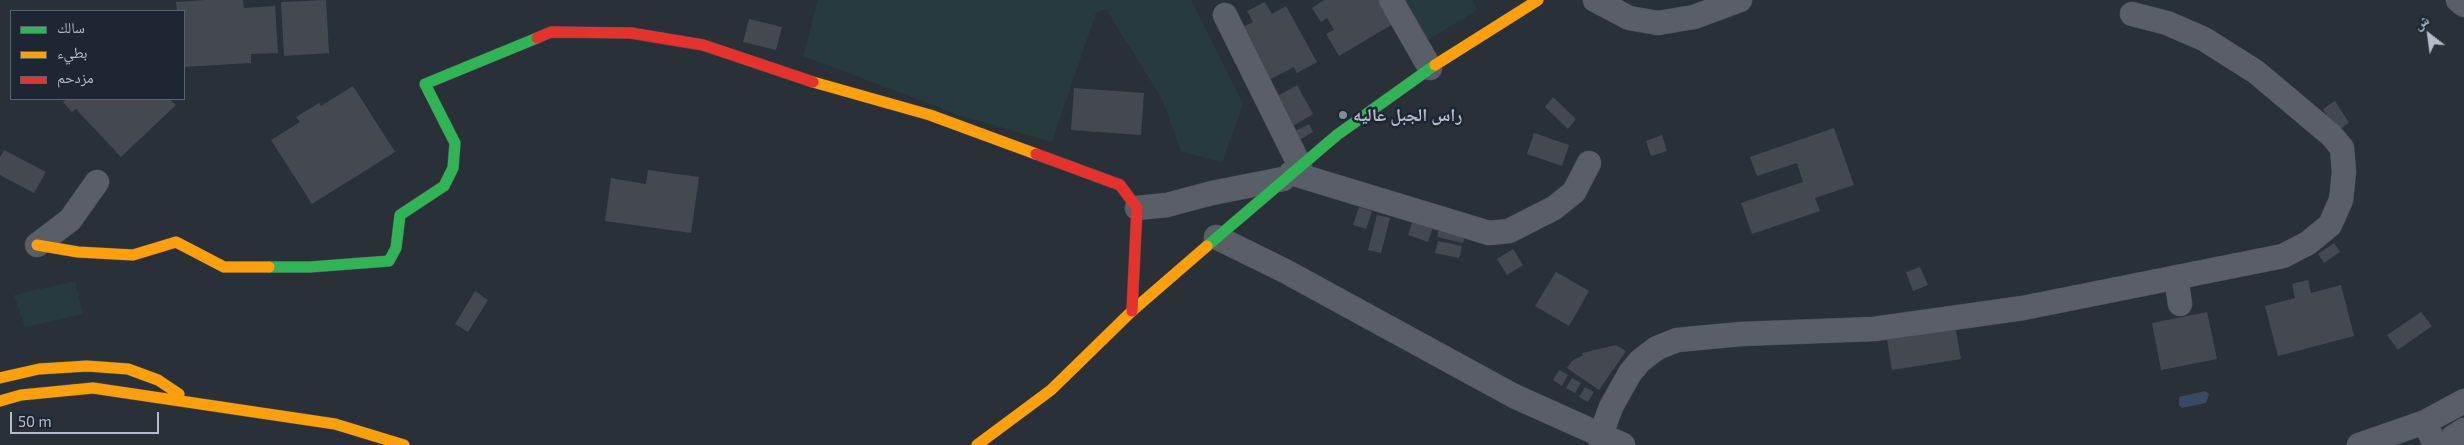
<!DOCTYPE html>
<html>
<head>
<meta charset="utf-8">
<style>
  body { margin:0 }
  #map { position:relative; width:2464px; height:445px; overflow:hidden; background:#2a3038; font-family:"Exo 2","Noto Naskh Arabic",sans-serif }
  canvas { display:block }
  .legend { position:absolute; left:10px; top:10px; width:175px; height:90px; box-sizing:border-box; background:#1d2633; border:1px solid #59626f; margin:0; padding:6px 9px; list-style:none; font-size:15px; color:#b4bcc9 }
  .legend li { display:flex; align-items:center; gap:10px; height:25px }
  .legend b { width:25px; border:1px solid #59626f }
  .north { position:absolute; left:2404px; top:10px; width:50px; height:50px; -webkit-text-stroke:4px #1d2633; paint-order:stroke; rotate:330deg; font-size:14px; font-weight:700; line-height:20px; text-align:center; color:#b4bcc9 }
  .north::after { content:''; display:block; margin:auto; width:18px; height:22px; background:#b4bcc9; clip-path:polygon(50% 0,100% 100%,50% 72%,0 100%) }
  .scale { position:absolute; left:10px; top:412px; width:149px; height:22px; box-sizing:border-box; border:2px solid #b4bcc9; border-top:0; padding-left:6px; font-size:15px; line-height:18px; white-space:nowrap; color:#b4bcc9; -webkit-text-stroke:4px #1d2633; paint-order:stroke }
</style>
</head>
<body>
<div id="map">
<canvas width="2464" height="445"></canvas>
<ul class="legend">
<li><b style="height:6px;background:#30b455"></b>سالك</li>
<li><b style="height:6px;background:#ff9f0a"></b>بطيء</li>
<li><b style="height:6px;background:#e5322d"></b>مزدحم</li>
</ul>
<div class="north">ش</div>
<div class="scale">50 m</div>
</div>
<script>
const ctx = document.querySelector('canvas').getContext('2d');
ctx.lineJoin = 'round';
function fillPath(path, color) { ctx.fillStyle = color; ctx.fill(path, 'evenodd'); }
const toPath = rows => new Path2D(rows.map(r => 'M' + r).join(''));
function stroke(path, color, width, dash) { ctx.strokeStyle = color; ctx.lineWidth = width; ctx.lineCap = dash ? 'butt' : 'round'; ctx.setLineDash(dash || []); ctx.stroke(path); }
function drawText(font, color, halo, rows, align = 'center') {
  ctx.font = font + ' "Exo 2","Noto Naskh Arabic",sans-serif'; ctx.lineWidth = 5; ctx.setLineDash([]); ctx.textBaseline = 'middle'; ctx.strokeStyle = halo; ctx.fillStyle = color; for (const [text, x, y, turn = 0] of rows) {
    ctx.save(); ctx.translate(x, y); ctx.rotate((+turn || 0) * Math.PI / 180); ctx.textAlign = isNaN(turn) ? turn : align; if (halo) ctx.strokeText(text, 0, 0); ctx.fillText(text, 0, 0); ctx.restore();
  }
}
const green = toPath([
  [818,0,1191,0,1243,104,1222,163,1181,151,1162,99,1106,9,1096,13,1052,142,962,116,803,56],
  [1404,0,1473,0,1477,10,1427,41],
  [75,281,83,314,25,327,14,295]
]);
const water = toPath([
  [2205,391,2209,394,2206,403,2182,408,2179,405,2179,397]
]);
const building = toPath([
  [205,0,243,0,244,8,275,6,278,53,251,54,251,63,184,67,184,11,177,11,176,2],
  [326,0,329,53,284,56,281,2],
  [1324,0,1379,0,1393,24,1339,56,1326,34,1334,30,1327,18,1321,22,1312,8],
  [1265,2,1272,14,1286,6,1317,62,1297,73,1294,67,1269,80,1241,28,1253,22,1247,11],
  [749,19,782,27,776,50,743,42],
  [1297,85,1313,114,1288,129,1271,100],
  [353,86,395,152,312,204,271,140,300,122,296,117,319,103,321,106],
  [1074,88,1144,93,1141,135,1071,130],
  [1553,97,1576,119,1568,129,1545,107],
  [67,99,169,99,176,105,121,157,76,109,72,112,63,102],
  [2335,101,2349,123,2337,131,2323,109],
  [1309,124,1313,132,1296,142,1291,133],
  [1834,128,1854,185,1815,198,1820,211,1752,234,1741,203,1803,182,1797,163,1757,176,1750,157],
  [1534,133,1569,145,1562,166,1527,154],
  [1662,135,1667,151,1651,156,1646,141],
  [4,150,46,172,34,193,0,175,0,157],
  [648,170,699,177,691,233,605,221,611,178,646,184],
  [1359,207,1372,211,1366,229,1353,225],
  [1377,215,1390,218,1381,253,1368,250],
  [1413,220,1433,227,1428,242,1408,235],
  [1440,226,1466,233,1463,243,1437,237],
  [1438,241,1462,246,1459,258,1435,253],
  [2334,243,2340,252,2324,263,2318,254],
  [1513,249,1523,265,1507,275,1497,259],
  [1920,267,1928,285,1913,291,1906,272],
  [1556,272,1589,291,1569,326,1535,306],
  [2308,280,2311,293,2341,285,2354,336,2278,356,2265,306,2295,298,2292,284],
  [475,291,488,300,468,332,455,324],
  [2207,312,2217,359,2161,370,2152,323],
  [2421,312,2432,326,2398,350,2387,335],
  [1955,325,1961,359,1892,370,1886,333],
  [1616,345,1626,351,1599,390,1567,368,1572,361,1583,355,1582,353],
  [1559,370,1568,375,1562,386,1553,380],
  [1572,378,1581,383,1575,393,1566,388],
  [1585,387,1594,392,1588,402,1579,397]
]);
const street = toPath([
  [1391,0,1430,68],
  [1595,0,1629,18,1658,23,1694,17,1740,0],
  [2458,0,2464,5],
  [1225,15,1300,166],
  [1291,173,1489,233,1509,231,1554,208,1574,192,1589,163],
  [1137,208,1167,205,1212,193,1283,179],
  [1216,237,1285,271,1514,396,1623,445],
  [37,245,70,220,97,182],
  [2176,277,2180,304],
  [2425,422,2435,445],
  [1601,445,1601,434,1611,407,1630,373,1640,361,1657,348,1677,340,1741,334,1874,329,2023,308,2283,256,2308,243,2330,225,2341,200,2344,172,2342,148,2331,135,2256,72,2204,39,2167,23,2132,14],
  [2359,445,2425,422,2464,401],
  [2457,445,2453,437,2464,430]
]);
const fast = toPath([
  [1207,246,1337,135,1435,65],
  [269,267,310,267,389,261,396,248,400,215,444,186,453,168,455,143,425,84,537,38]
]);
const slow = toPath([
  [1435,65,1538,0],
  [813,82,930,115,1036,154],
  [37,245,78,252,133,255,176,242,224,267,269,267],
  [0,378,39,369,87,366,128,369,158,380,179,394],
  [0,401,21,395,93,388,335,424,404,445],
  [977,445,1051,390,1132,311,1207,246]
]);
const jam = toPath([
  [537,38,551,32,631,33,703,45,813,82],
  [1036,154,1120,185,1137,208,1132,311]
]);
const markers = [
  [1343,115,5,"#848b96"]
];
const poiNames = [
  ["راس الجبل عاليه",1353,115]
];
fillPath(green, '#273a3e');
fillPath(water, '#384963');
fillPath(building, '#444950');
stroke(street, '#484c53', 25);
stroke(fast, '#484c53', 12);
stroke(slow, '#484c53', 12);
stroke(jam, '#484c53', 12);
stroke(street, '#5a5e66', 24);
stroke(fast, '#30b455', 11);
stroke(slow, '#ff9f0a', 11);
stroke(jam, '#e5322d', 11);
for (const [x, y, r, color] of markers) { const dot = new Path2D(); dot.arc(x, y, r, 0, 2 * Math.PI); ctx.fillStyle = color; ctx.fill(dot); stroke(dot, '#1d2633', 2); }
drawText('bold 18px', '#b4bcc9', '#1d2633', poiNames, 'left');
</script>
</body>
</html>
